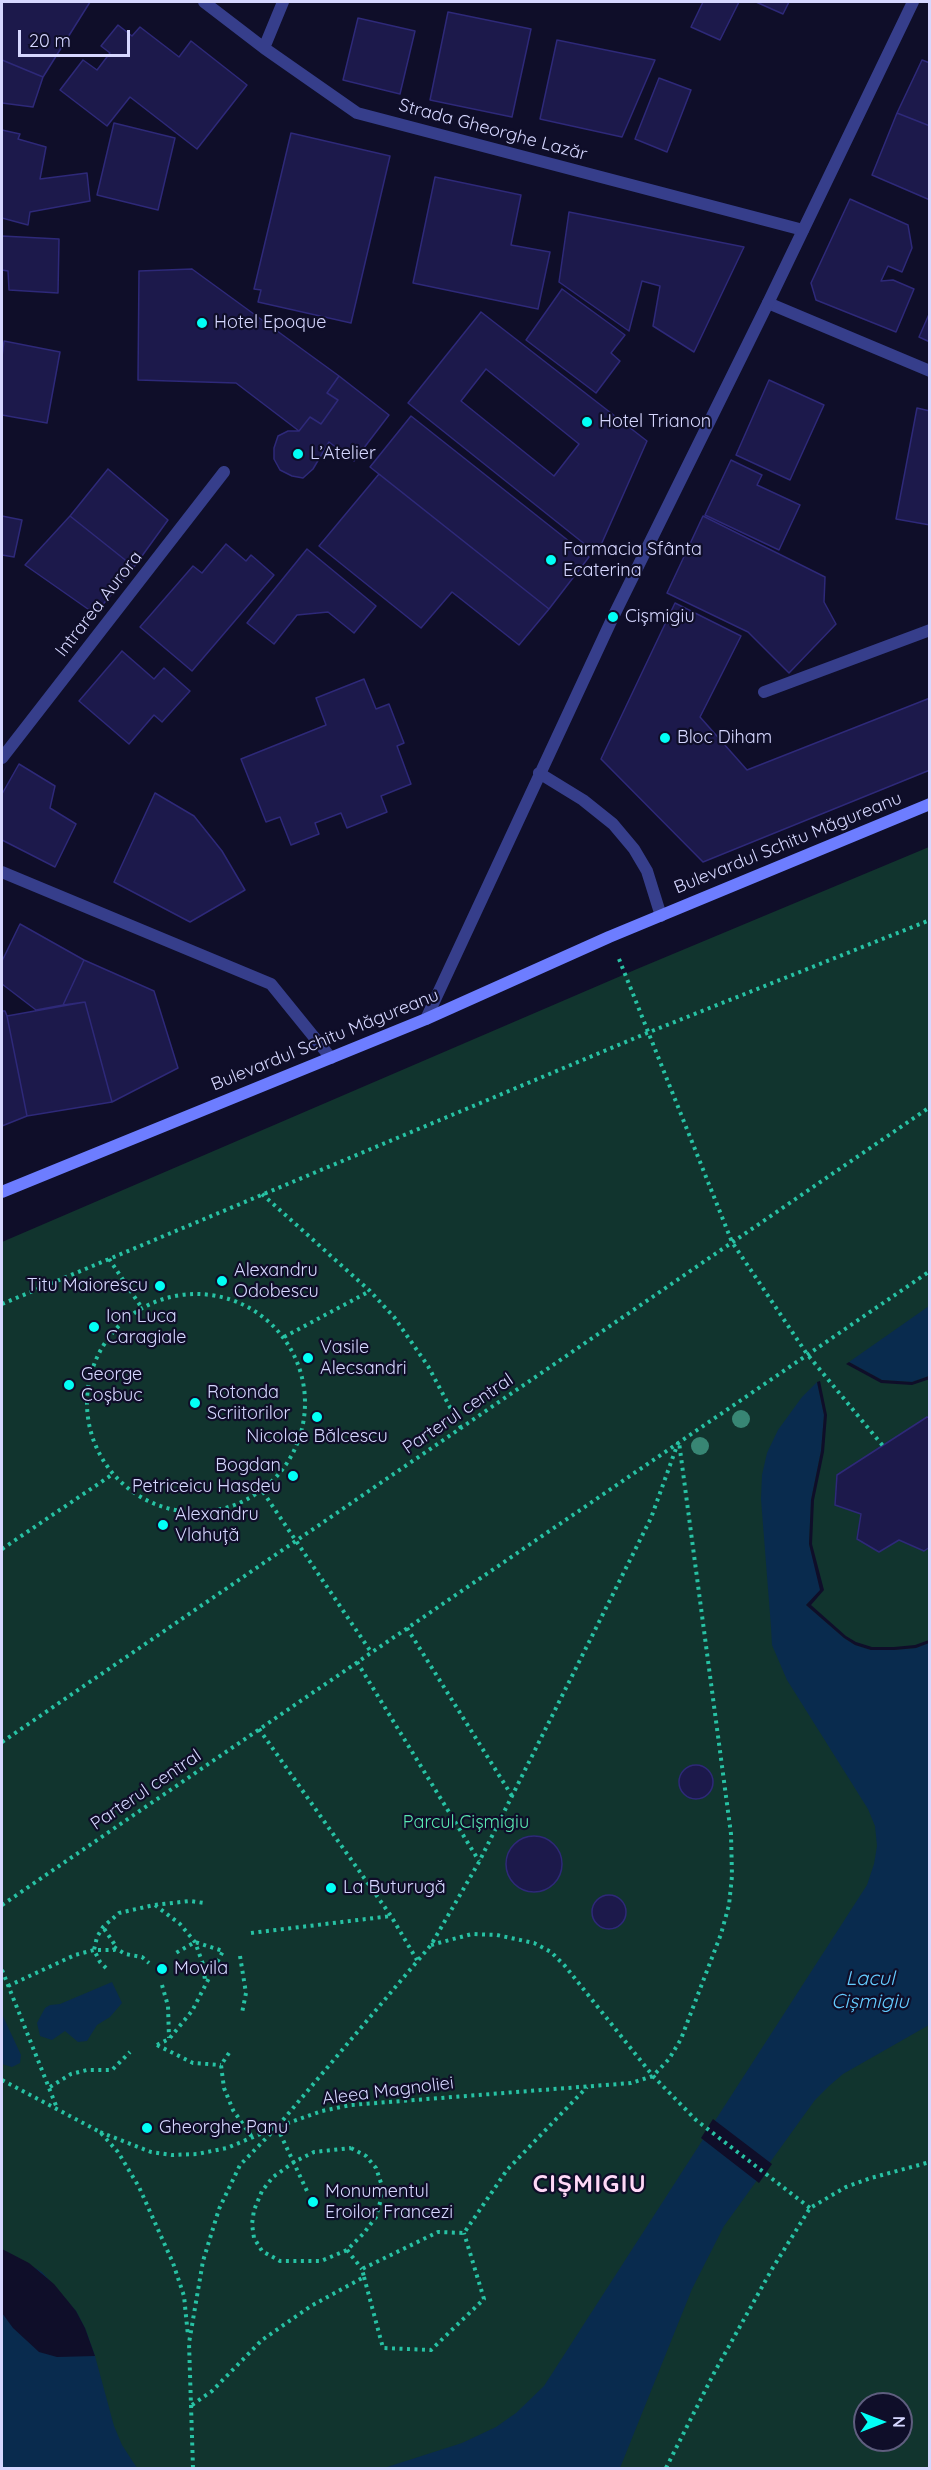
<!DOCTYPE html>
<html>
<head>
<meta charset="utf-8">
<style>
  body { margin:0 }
  #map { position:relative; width:931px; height:2470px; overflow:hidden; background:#0f0e29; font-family:Quicksand,sans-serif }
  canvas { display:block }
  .frame { position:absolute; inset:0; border:3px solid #d6d7ff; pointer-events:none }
  .north { position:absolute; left:853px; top:2392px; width:60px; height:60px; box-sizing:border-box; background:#0f0e29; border:2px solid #5f5e7f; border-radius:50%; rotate:90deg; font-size:16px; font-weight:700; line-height:24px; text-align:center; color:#d6d7ff }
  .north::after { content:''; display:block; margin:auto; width:21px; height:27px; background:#02fff6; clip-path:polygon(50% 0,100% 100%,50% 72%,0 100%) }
  .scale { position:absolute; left:18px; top:30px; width:112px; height:27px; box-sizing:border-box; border:3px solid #d6d7ff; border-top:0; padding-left:8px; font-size:18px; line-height:21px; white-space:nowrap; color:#d6d7ff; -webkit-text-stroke:4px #0f0e29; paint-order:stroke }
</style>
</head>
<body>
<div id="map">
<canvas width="931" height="2470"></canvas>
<div class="frame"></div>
<div class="north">N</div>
<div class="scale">20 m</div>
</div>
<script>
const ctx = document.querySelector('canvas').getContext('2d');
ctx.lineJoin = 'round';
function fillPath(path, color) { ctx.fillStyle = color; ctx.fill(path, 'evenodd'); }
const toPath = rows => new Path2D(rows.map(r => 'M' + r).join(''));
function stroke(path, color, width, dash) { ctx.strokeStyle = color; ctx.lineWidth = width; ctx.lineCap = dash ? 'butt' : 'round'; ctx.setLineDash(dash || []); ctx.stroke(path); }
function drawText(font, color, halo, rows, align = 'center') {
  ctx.font = font + ' Quicksand,sans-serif'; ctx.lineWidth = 4.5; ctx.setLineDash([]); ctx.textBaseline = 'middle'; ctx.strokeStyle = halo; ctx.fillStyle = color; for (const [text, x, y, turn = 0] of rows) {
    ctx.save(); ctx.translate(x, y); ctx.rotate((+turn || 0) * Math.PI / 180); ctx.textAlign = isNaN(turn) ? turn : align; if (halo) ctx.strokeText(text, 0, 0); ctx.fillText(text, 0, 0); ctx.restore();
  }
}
const green = toPath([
  [929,847,929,2468,2,2468,2,1242,637,969],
  [865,2404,901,2404,901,2440,865,2440]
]);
const water = toPath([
  [929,1306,929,1376,912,1382,882,1380,849,1362],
  [817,1382,824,1415,821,1451,811,1500,809,1544,821,1590,806,1605,844,1638,855,1645,871,1650,894,1650,916,1648,929,1643,929,2025,843,2074,829,2086,815,2100,724,2226,692,2289,620,2468,384,2468,462,2443,496,2427,516,2413,544,2386,867,1885,874,1864,877,1846,875,1826,868,1809,787,1680,772,1645,771,1627,761,1499,762,1475,767,1453,778,1430,802,1397],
  [112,1982,122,2003,110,2017,97,2025,87,2041,78,2042,65,2031,52,2040,40,2036,37,2023,45,2008,50,2005,60,2004],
  [2,2014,21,2055,20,2063,12,2067,2,2064],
  [2,2249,42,2272,76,2311,85,2328,95,2356,114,2426,122,2445,137,2468,2,2468]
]);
const pier = toPath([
  [849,1362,882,1380,912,1382,929,1376,930,1379,912,1385,881,1383,846,1364],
  [820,1381,827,1415,824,1452,814,1500,812,1544,824,1590,811,1605,846,1636,856,1642,872,1647,894,1647,915,1645,929,1640,929,1643,916,1648,894,1650,871,1650,855,1645,844,1638,806,1605,820,1590,809,1544,811,1500,821,1451,824,1415,817,1382],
  [713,2119,772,2164,759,2183,701,2138],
  [2,2249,29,2263,54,2284,76,2311,85,2328,95,2356,57,2357,39,2352,13,2328,2,2313]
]);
const building = toPath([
  [2,2,90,2,43,77,2,60,2,2],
  [703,2,739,2,720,40,691,27,703,2],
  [756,2,789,2,783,14,756,2],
  [448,12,531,29,512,117,430,100,448,12],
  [358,18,415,31,400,94,343,80,358,18],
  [118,25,132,36,140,27,179,57,191,41,247,85,197,149,130,97,107,126,60,90,83,60,97,70,110,53,101,46,118,25],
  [557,40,655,60,622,137,540,119,557,40],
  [2,60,43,77,33,107,2,103,2,60],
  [922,60,930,63,930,126,897,113,922,60],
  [659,78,691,90,667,152,635,139,659,78],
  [897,113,930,126,930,200,872,175,897,113],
  [114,123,175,138,158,210,97,195,114,123],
  [2,130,20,134,18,139,46,147,40,179,87,173,90,201,30,212,28,225,2,218,2,130],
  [291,133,390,156,351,323,258,302,261,290,254,289,291,133],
  [435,177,521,195,511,245,550,252,538,309,413,283,435,177],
  [850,199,908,225,912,248,902,272,888,266,881,281,893,280,914,289,896,332,816,300,811,283,850,199],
  [569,212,744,247,694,352,653,326,660,286,642,281,629,331,559,282,569,212],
  [2,236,59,239,58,293,9,290,8,271,2,270,2,236],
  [192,269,339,376,327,393,338,400,321,424,310,417,299,431,236,383,138,380,139,271,192,269],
  [562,289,625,335,611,353,620,361,596,393,526,340,562,289],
  [481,312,647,441,597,554,408,403,481,312],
  [486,369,579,444,554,476,461,401,486,369],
  [930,312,930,342,919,337,930,312],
  [4,341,60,352,47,423,2,415,2,357,4,341],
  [339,376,389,415,354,461,329,442,313,469,303,478,292,476,280,470,274,459,274,448,278,436,288,431,299,431,310,417,321,424,338,400,327,393,339,376],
  [769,380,824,405,790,480,736,455,769,380],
  [917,408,930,411,930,525,896,519,917,408],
  [411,416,589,557,549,609,370,467,411,416],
  [731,460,762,475,757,485,800,505,779,550,705,515,731,460],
  [108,469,168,520,134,567,70,516,108,469],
  [379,474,549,609,519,645,452,592,421,628,319,546,379,474],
  [2,516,22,520,14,557,2,555,2,516],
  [70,516,134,567,95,614,25,565,70,516],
  [703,516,825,577,824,602,836,624,789,673,748,632,667,593,703,516],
  [226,544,246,561,251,555,274,575,192,671,140,627,193,566,202,573,226,544],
  [307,549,376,606,354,633,328,612,297,615,274,644,247,623,307,549],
  [675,603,741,636,700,717,747,770,930,698,930,770,703,862,601,759,675,603],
  [122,651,154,679,164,668,190,691,162,722,154,715,129,744,79,701,122,651],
  [364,679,376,709,389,704,404,743,397,746,411,784,381,796,387,812,347,828,341,813,315,823,319,834,291,845,280,817,266,822,241,759,326,725,316,698,364,679],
  [19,764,55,786,50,808,76,824,55,867,2,840,2,794,19,764],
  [155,793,194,816,222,851,245,890,190,922,114,882,155,793],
  [20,924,84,960,63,1005,36,1010,2,984,2,961,20,924],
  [84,960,154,991,178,1068,112,1102,85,1002,63,1005,84,960],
  [85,1002,112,1102,27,1116,7,1016,85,1002],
  [2,1011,5,1011,7,1016,27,1116,2,1126,2,1011],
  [927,1417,930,1418,930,1547,924,1551,899,1540,879,1552,857,1539,861,1514,835,1505,837,1475,927,1417],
  '679 1782a17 17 0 1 1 34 0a17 17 0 1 1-34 0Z',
  '506 1864a28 28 0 1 1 56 0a28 28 0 1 1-56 0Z',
  '592 1912a17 17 0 1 1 34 0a17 17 0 1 1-34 0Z'
]);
const path = toPath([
  [619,959,732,1242,807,1354,883,1446],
  [262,1194,370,1291,394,1317,428,1366,461,1428],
  [109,1259,142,1308],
  '87 1403a109 109 0 1 1 218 0a109 109 0 1 1-218 0Z',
  [2,1304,647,1033,930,920],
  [284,1337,370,1291],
  [263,1492,371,1652],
  [2,1549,113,1474],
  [407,1628,512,1796],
  [357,1662,479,1861],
  [259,1729,391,1916,417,1960],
  [2,1742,930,1107],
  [2,1905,930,1271],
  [155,1905,180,1924,195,1942,204,1967,205,1983],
  [251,1933,391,1916],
  [431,1945,472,1934,497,1935,534,1943,551,1952,565,1966,653,2076,696,2120,810,2208],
  [114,1947,125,1954,142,1957,149,1963],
  [240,1956,246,1993,242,2013],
  [106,1968,100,1962,94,1950,97,1937,103,1927,119,1913,154,1905,190,1901,204,1903],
  [2,1970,57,2108],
  [162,1985,168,2006,169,2038],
  [8,1986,75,1955,94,1950,114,1950,115,1945,103,1927],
  [157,2045,169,2039,192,2011,223,1951,195,1942,174,1954],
  [157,2045,193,2063,221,2065],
  [229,2053,221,2065,224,2088,233,2110,252,2137],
  [2,2080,100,2132,118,2152,139,2187,173,2263,184,2296,188,2336],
  [50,2087,71,2074,87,2070,112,2070,130,2052],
  [277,2127,307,2191],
  [100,2132,151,2152,172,2155,197,2154,227,2148,277,2127,431,1945,479,1862,651,1518,678,1443],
  [351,2148,366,2156,376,2168,381,2183,381,2199,376,2217,364,2233,347,2250,321,2261,280,2261,262,2251,254,2238,252,2224,254,2210,262,2191,273,2177,294,2162,314,2152,351,2148],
  [347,2250,362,2269],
  [364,2277,383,2348,431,2350,484,2299,464,2233],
  [192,2405,212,2391,262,2340,311,2306,364,2277,362,2269,438,2232,464,2233,507,2170,587,2087],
  [193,2468,189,2343,203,2261,219,2209,240,2165,277,2127,322,2111,351,2105,631,2083,653,2076,669,2059,681,2039,721,1934,729,1905,732,1876,731,1834,679,1442],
  [666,2468,714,2373,772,2269,810,2208,846,2187,871,2178,930,2162]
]);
const service = toPath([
  [764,692,930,630]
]);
const minor = toPath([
  [204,2,264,48,357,113,803,230],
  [264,48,283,2],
  [768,303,930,371],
  [2,758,224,472],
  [2,872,271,984,331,1058]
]);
const tertiary = toPath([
  [539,773,583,800,613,824,634,849,647,871,661,916],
  [426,1019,613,617,768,303,913,2]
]);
const secondary = toPath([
  [2,1192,426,1019,609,937,930,804]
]);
const trees = [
  [741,1419],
  [700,1446]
];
const markers = [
  [202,323,6,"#02fff6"],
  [587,422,6,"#02fff6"],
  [298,454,6,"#02fff6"],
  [551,560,6,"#02fff6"],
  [613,617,6,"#02fff6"],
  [665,738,6,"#02fff6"],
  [222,1281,6,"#02fff6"],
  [160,1286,6,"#02fff6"],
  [94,1327,6,"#02fff6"],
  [308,1358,6,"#02fff6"],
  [69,1385,6,"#02fff6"],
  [195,1403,6,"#02fff6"],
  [317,1417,6,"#02fff6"],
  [293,1476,6,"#02fff6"],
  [163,1525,6,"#02fff6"],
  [331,1888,6,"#02fff6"],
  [162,1969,6,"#02fff6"],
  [147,2128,6,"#02fff6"],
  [313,2202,6,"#02fff6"]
];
const streetNames = [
  ["Strada Gheorghe Lazăr",493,130,15],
  ["Intrarea Aurora",99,604,-52],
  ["Bulevardul Schitu Măgureanu",788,843,-22],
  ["Bulevardul Schitu Măgureanu",325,1040,-22],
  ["Parterul central",458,1414,-34],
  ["Parterul central",146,1790,-34],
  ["Aleea Magnoliei",388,2091,-7]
];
const poiNames = [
  ["Hotel Epoque",214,323],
  ["Hotel Trianon",599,422],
  ["L’Atelier",310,454],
  ["Farmacia Sfânta",563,550],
  ["Ecaterina",563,571],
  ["Cișmigiu",625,617],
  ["Bloc Diham",677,738],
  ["Alexandru",234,1271],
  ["Odobescu",234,1292],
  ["Titu Maiorescu",148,1286,"right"],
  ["Ion Luca",106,1317],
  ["Caragiale",106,1338],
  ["Vasile",320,1348],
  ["Alecsandri",320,1369],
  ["George",81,1375],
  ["Coșbuc",81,1396],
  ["Rotonda",207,1393],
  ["Scriitorilor",207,1414],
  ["Nicolae Bălcescu",317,1437,"center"],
  ["Bogdan",281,1466,"right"],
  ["Petriceicu Hasdeu",281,1487,"right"],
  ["Alexandru",175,1515],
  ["Vlahuță",175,1536],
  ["La Buturugă",343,1888],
  ["Movila",174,1969],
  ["Gheorghe Panu",159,2128],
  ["Monumentul",325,2192],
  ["Eroilor Francezi",325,2213]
];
const parkNames = [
  ["Parcul Cișmigiu",466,1823]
];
const waterNames = [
  ["Lacul",870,1979],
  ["Cișmigiu",870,2002]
];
const districtNames = [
  ["CIȘMIGIU",590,2185]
];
fillPath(green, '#11342e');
fillPath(water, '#092b4e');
fillPath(pier, '#0f0e29');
fillPath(building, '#1c194b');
stroke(building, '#2e2979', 1.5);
stroke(path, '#27c2a4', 4, [3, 4.5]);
stroke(service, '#363e8b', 12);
stroke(minor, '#363e8b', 12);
stroke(tertiary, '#363e8b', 12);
stroke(secondary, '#6d7dff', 12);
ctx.fillStyle = '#388674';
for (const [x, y] of trees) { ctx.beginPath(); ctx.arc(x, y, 9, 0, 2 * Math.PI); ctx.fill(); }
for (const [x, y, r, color] of markers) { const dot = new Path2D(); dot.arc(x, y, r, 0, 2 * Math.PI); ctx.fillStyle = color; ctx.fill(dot); stroke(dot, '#0f0e29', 2); }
drawText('18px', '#d6d7ff', '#0f0e29', streetNames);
drawText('18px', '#d6d7ff', '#0f0e29', poiNames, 'left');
drawText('18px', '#59e8b1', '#0f0e29', parkNames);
drawText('italic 20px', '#64ccff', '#0f0e29', waterNames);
ctx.letterSpacing = '1.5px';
drawText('bold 24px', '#ffd8f6', '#0f0e29', districtNames);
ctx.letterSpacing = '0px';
</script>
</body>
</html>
